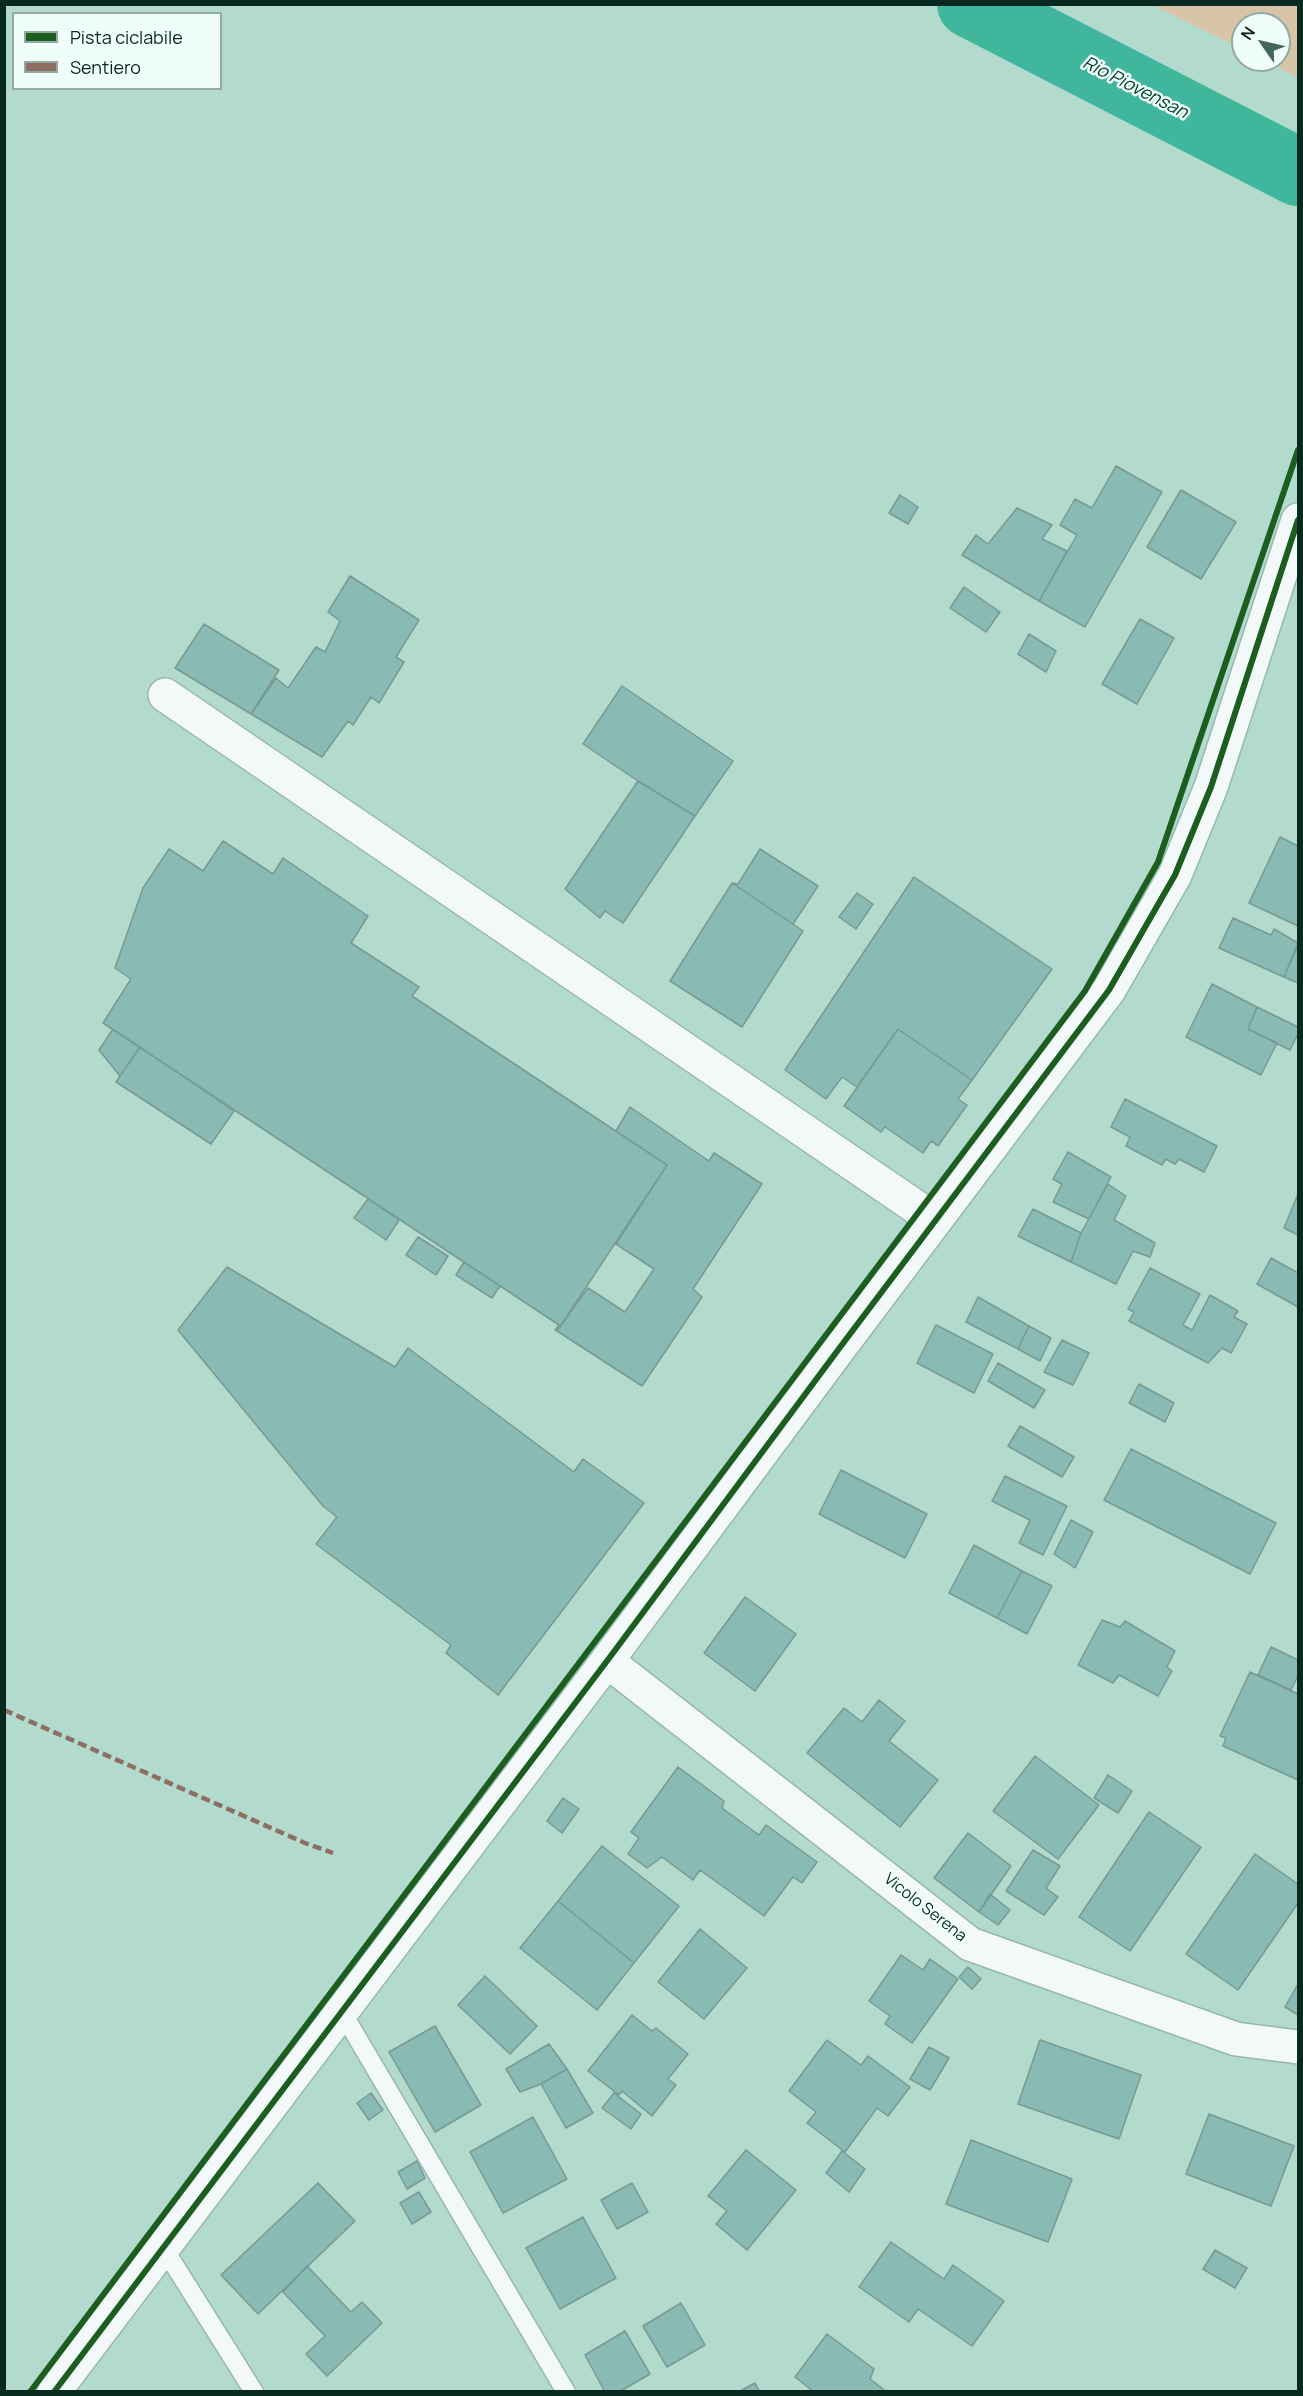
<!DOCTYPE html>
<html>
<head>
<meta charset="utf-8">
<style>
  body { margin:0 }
  #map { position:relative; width:1303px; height:2396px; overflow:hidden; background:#b2dacd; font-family:Manrope,sans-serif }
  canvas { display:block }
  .frame { position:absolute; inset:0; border:6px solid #092920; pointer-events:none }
  .legend { position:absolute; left:12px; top:12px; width:210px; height:78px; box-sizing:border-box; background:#f0fef9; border:2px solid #94a9a2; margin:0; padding:8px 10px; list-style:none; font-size:18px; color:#092920 }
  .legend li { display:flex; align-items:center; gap:12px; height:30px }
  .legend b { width:30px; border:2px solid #94a9a2 }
  .north { position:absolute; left:1231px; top:12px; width:60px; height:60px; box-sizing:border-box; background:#f0fef9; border:2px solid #94a9a2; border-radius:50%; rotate:304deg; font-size:16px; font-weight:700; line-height:24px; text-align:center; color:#092920 }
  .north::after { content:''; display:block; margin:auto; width:21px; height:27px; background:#44675d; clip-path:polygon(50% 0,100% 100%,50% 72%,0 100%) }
</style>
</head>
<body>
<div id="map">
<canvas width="1303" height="2396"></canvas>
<div class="frame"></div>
<ul class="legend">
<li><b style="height:8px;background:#1b5e20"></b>Pista ciclabile</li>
<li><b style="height:8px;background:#8d6e63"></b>Sentiero</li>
</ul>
<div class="north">N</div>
</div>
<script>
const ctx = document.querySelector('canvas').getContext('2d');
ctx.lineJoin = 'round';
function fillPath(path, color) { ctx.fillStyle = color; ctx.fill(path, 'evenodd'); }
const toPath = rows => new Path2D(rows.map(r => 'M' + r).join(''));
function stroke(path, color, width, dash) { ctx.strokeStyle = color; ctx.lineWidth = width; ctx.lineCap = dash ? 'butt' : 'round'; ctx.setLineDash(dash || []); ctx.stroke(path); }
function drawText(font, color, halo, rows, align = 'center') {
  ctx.font = font + ' Manrope,sans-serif'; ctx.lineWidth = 5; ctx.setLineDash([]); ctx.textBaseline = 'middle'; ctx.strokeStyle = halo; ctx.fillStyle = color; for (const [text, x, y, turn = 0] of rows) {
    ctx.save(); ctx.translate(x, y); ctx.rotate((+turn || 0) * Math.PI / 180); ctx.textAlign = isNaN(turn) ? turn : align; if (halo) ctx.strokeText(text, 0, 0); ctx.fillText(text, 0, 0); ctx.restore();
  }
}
const green = toPath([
  [1152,5,1298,5,1298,78,1264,60,1279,60,1279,24,1243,24,1243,49]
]);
const river = toPath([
  [971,4,1298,172]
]);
const building = toPath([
  [1116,466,1162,492,1085,627,1039,601,1077,535,1060,525,1075,499,1092,508,1116,466],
  [1181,490,1236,522,1201,579,1147,547,1181,490],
  [900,495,918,507,908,524,889,513,900,495],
  [1017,508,1052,525,1042,539,1067,551,1039,601,962,555,976,535,988,544,1017,508],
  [350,576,419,620,396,657,404,662,379,703,371,697,353,725,348,721,322,757,251,714,276,678,288,688,316,647,325,652,340,621,328,612,350,576],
  [964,587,1000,612,986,632,950,608,964,587],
  [1140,619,1174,638,1137,704,1102,684,1140,619],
  [204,624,279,670,251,714,175,668,204,624],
  [1029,634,1056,651,1046,672,1018,654,1029,634],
  [622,686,733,761,695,816,638,781,583,744,622,686],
  [638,781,695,816,623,923,605,911,600,918,565,889,638,781],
  [1280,837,1298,846,1298,926,1249,903,1280,837],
  [223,841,273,874,283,858,368,916,351,943,419,987,412,996,667,1165,557,1331,555,1330,559,1325,103,1023,131,979,115,968,143,888,169,849,203,871,223,841],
  [760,849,818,886,793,924,732,883,738,884,760,849],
  [914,877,1052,969,972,1080,898,1029,857,1087,842,1077,826,1099,785,1070,914,877],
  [732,883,803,931,742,1027,670,981,732,883],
  [857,893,873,904,856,929,839,917,857,893],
  [1233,918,1271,935,1274,929,1298,943,1284,977,1219,948,1233,918],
  [1298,945,1298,983,1284,977,1298,945],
  [1212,984,1257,1007,1248,1029,1277,1043,1261,1075,1186,1037,1212,984],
  [1257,1007,1298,1027,1298,1034,1290,1050,1248,1029,1257,1007],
  [113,1029,140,1047,120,1076,99,1050,113,1029],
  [898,1029,972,1080,958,1099,967,1105,938,1146,931,1141,923,1153,885,1127,881,1132,844,1106,898,1029],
  [140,1047,234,1111,211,1144,116,1082,140,1047],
  [1125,1099,1217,1146,1204,1172,1179,1159,1175,1164,1166,1159,1162,1165,1126,1146,1130,1137,1111,1127,1125,1099],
  [630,1107,709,1161,714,1153,762,1184,693,1289,702,1297,642,1386,557,1331,588,1288,625,1312,654,1269,616,1244,667,1165,616,1131,630,1107],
  [1068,1152,1111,1177,1089,1219,1053,1202,1062,1184,1053,1179,1068,1152],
  [1108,1184,1126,1196,1114,1220,1155,1243,1150,1257,1133,1251,1116,1284,1071,1262,1081,1233,1108,1184],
  [1298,1194,1298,1235,1284,1228,1298,1194],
  [368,1199,399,1220,386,1240,354,1218,368,1199],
  [1033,1209,1081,1233,1071,1262,1018,1236,1033,1209],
  [418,1237,448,1256,436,1275,406,1255,418,1237],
  [1271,1258,1298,1273,1298,1307,1257,1284,1271,1258],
  [464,1262,500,1286,492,1298,456,1275,464,1262],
  [227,1267,395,1367,408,1348,574,1472,583,1459,644,1503,498,1695,446,1653,451,1645,316,1544,337,1517,323,1506,178,1330,227,1267],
  [1150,1268,1200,1294,1183,1325,1192,1330,1210,1295,1238,1311,1234,1317,1247,1324,1231,1353,1222,1348,1208,1363,1129,1321,1134,1312,1128,1309,1150,1268],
  [978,1297,1029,1326,1018,1349,966,1322,978,1297],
  [936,1325,993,1354,974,1393,917,1363,936,1325],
  [1029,1326,1051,1338,1040,1361,1018,1349,1029,1326],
  [1062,1340,1089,1353,1073,1385,1044,1372,1062,1340],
  [998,1363,1045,1390,1034,1408,988,1381,998,1363],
  [1139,1384,1174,1403,1165,1422,1129,1403,1139,1384],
  [1020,1426,1074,1457,1062,1477,1008,1446,1020,1426],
  [1131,1449,1276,1523,1250,1574,1104,1500,1131,1449],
  [841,1470,927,1514,905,1558,819,1514,841,1470],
  [1005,1476,1067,1506,1043,1555,1019,1543,1030,1520,992,1501,1005,1476],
  [1071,1520,1093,1532,1075,1568,1054,1554,1071,1520],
  [974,1545,1022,1571,997,1618,949,1593,974,1545],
  [1022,1571,1052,1586,1027,1634,997,1618,1022,1571],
  [745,1597,796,1634,755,1691,704,1653,745,1597],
  [1102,1620,1120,1627,1125,1621,1175,1651,1167,1667,1172,1671,1158,1696,1119,1675,1113,1683,1078,1665,1102,1620],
  [1271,1647,1298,1660,1298,1676,1291,1690,1258,1675,1271,1647],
  [1250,1672,1298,1694,1298,1780,1223,1746,1226,1738,1220,1736,1250,1672],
  [879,1700,905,1721,889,1741,938,1780,900,1827,807,1753,844,1708,862,1722,879,1700],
  [1035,1756,1099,1805,1058,1859,993,1811,1035,1756],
  [678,1767,724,1801,722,1808,759,1835,766,1825,817,1862,802,1883,793,1877,764,1916,700,1870,693,1880,662,1857,647,1868,628,1854,639,1838,631,1832,678,1767],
  [1108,1775,1132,1791,1118,1813,1094,1798,1108,1775],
  [563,1798,579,1809,562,1833,547,1821,563,1798],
  [1149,1812,1201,1847,1130,1951,1079,1917,1149,1812],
  [968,1833,1011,1866,979,1912,934,1878,968,1833],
  [602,1846,679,1906,634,1963,558,1901,602,1846],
  [1033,1850,1060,1866,1046,1888,1058,1897,1044,1915,1006,1891,1033,1850],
  [1255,1854,1298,1884,1298,1903,1238,1990,1186,1954,1255,1854],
  [990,1894,1010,1910,998,1925,979,1912,990,1894],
  [558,1901,634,1963,597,2010,520,1948,558,1901],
  [700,1929,747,1968,704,2019,658,1982,700,1929],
  [901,1955,923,1970,930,1959,958,1979,912,2043,885,2024,890,2016,869,2001,901,1955],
  [968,1967,981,1979,972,1989,959,1977,968,1967],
  [485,1976,537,2026,510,2054,458,2005,485,1976],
  [1298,1984,1298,2015,1285,2007,1298,1984],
  [632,2015,652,2031,656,2028,688,2054,668,2079,676,2085,652,2116,622,2091,619,2095,588,2071,632,2015],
  [435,2026,481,2105,435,2132,389,2052,435,2026],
  [827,2040,861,2065,868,2056,910,2087,888,2116,877,2108,845,2152,807,2123,816,2112,789,2091,827,2040],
  [1040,2040,1141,2075,1119,2139,1018,2104,1040,2040],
  [549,2044,567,2069,541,2084,520,2092,506,2069,549,2044],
  [929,2047,949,2058,930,2090,910,2079,929,2047],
  [567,2069,593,2113,566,2128,541,2084,567,2069],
  [371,2093,383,2110,369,2120,357,2103,371,2093],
  [614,2093,641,2114,631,2129,602,2108,614,2093],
  [1209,2114,1294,2146,1271,2206,1186,2174,1209,2114],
  [533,2117,567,2179,503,2213,470,2152,533,2117],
  [971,2140,1072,2179,1048,2242,946,2204,971,2140],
  [746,2150,796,2190,747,2250,716,2224,727,2211,708,2196,746,2150],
  [842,2151,865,2169,849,2192,826,2173,842,2151],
  [417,2161,425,2178,407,2189,398,2172,417,2161],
  [318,2183,355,2221,258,2314,221,2275,318,2183],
  [632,2183,648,2212,617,2229,601,2200,632,2183],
  [419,2192,431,2212,412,2224,400,2203,419,2192],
  [583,2217,616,2278,560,2309,526,2248,583,2217],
  [891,2242,944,2279,953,2265,1004,2301,972,2346,918,2309,909,2322,859,2287,891,2242],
  [1215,2250,1247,2268,1235,2288,1203,2269,1215,2250],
  [307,2266,351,2312,362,2302,382,2323,327,2376,306,2354,325,2336,283,2292,307,2266],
  [681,2303,705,2345,667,2367,643,2326,681,2303],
  [625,2331,650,2374,619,2392,605,2392,585,2355,625,2331],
  [827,2334,874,2369,870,2379,887,2392,814,2392,795,2377,827,2334],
  [755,2383,760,2392,738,2392,755,2383]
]);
const lane = toPath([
  [342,2012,566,2392],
  [163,2247,254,2392]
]);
const street = toPath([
  [165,695,935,1220],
  [607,1661,970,1944,1236,2039,1298,2047]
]);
const secondary = toPath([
  [54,2392,607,1661,838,1350,1109,990,1175,875,1211,787,1298,520]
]);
const quiet = toPath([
  [4,1710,305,1843,333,1853]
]);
const cycleway = toPath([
  [30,2392,1085,991,1158,862,1298,450],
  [54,2392,607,1661,838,1350,1109,990,1175,875,1211,787,1298,520]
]);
const streetNames = [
  ["Vicolo Serena",925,1908,38]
];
const waterNames = [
  ["Rio Piovensan",1135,88,27]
];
fillPath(green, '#d8c4a7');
stroke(river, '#40b79d', 68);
fillPath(building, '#89bab3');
stroke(building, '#779a93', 1.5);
stroke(lane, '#98b7ae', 21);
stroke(street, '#98b7ae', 36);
stroke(secondary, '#98b7ae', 36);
stroke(lane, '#f3f9f8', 18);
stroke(street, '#f3f9f8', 33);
stroke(secondary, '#f3f9f8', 33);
stroke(quiet, '#8d6e63', 4.5, [9, 4.5]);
stroke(cycleway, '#1b5e20', 6);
drawText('16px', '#092920', '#f0fef9', streetNames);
drawText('italic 18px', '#003d2f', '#f0fef9', waterNames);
</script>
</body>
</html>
